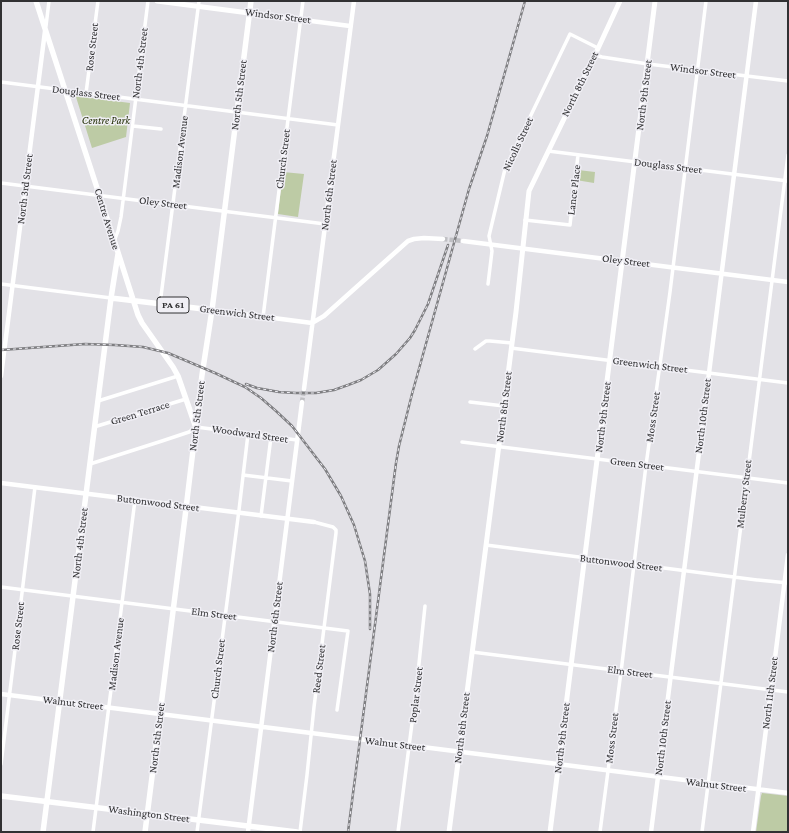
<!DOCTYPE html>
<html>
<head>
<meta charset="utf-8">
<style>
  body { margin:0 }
  #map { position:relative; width:789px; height:833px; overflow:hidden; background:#e3e2e7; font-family:"Crimson Pro",serif }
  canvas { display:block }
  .frame { position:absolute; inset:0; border:2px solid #313133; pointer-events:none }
</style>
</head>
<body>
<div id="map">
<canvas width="789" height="833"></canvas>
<div class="frame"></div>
</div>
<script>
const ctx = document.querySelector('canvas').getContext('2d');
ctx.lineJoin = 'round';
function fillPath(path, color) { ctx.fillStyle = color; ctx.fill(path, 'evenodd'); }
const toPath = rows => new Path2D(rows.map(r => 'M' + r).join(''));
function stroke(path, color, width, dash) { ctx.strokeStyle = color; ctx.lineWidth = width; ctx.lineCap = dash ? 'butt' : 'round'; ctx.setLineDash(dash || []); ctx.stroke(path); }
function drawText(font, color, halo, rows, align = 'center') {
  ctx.font = font + ' "Crimson Pro",serif'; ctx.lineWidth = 3; ctx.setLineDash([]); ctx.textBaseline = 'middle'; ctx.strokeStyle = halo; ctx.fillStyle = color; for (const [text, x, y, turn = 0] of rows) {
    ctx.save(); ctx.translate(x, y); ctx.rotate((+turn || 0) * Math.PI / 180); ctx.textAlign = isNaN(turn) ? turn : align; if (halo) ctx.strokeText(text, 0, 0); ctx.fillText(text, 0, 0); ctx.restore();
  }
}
const green = toPath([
  [76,96,130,103,126,137,92,148,76,97],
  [578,170,595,172,594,183,576,180],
  [283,172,304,174,298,217,278,214],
  [762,793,788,796,788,832,756,832,761,796]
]);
const tertiaryTunnel = toPath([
  [443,239,463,241],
  [302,402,304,389]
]);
const minor = toPath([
  [46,26,49,1],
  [595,55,602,57,648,64,788,81],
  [1,82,338,125],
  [86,93,98,1],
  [133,126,161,129],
  [548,151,788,181],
  [1,183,325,224],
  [525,220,570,225,578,155],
  [115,239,118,231,121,217,148,1],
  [1,284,111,298],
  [488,284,492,251,489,236,505,169,570,34,598,48],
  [160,304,199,1],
  [263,317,303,1],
  [511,348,788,383],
  [475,349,486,341,490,341,512,343],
  [98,401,178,376],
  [470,402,504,406],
  [94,427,186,399],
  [462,442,788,483],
  [90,464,162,441,189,432,196,427,297,440],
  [243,475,292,481],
  [261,516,271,437],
  [486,545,757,580],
  [758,580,788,583],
  [1,587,348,631,337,710],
  [472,652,788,692],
  [1,764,35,487],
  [93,832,135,500],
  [197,832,239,510,248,434],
  [300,832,307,775,314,707,336,533,336,530,333,527,314,522],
  [398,832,416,692,425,606],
  [600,832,622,664,646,465,647,458,670,292,706,1],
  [702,832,788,155]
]);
const tertiary = toPath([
  [249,13,350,26],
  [463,241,788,282],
  [212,310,312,323,324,316,408,241,414,239,424,238,443,239],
  [1,376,45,31],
  [304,389,354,1],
  [1,483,314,522],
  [1,694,788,793],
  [248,832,302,402],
  [651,832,756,1],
  [753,832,788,555]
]);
const secondary = toPath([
  [157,1,249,13],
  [449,832,504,406,516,312,529,191,595,55,620,1],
  [550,832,655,1]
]);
const primary = toPath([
  [36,1,115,243,138,315,142,323,173,367,178,376,195,425],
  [111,298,212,310],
  [1,796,297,832],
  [43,832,111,298,118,254],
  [145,832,185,517,202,375,212,310,251,1]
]);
const rail = toPath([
  [1,350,85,344,115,345,143,347,168,353,215,373,245,387,261,398,276,411,292,426,325,469,341,496,354,525,365,561,370,594,370,629],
  [246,384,257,388,279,392,296,393,316,393,334,390,348,385,361,380,378,370,396,354,410,338,415,330,428,304,448,245],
  [348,832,396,463,399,446,412,394,469,189,487,136,525,1]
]);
const shields = [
  [173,305,32]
];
const shieldNames = [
  ["PA 61",173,305]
];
const streetNames = [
  ["Windsor Street",278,16,7],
  ["Rose Street",92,47,-83],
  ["North 4th Street",140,63,-83],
  ["Windsor Street",703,71,7],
  ["North 8th Street",580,84,-64],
  ["Douglass Street",86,93,7],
  ["North 5th Street",239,95,-83],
  ["North 9th Street",644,95,-83],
  ["Nicolls Street",518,144,-65],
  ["Madison Avenue",180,152,-83],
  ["Church Street",283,159,-83],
  ["Douglass Street",668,166,7],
  ["North 3rd Street",25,189,-83],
  ["Lance Place",574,190,-83],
  ["North 6th Street",329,195,-83],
  ["Oley Street",163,203,7],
  ["Centre Avenue",107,219,73],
  ["Oley Street",626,261,7],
  ["Greenwich Street",237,313,7],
  ["Greenwich Street",650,365,7],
  ["North 8th Street",504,407,-83],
  ["Green Terrace",140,413,-17],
  ["North 5th Street",197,416,-83],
  ["North 10th Street",703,416,-83],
  ["North 9th Street",603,417,-83],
  ["Moss Street",653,417,-82],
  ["Woodward Street",250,434,8],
  ["Green Street",637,464,7],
  ["Mulberry Street",744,494,-83],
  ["Buttonwood Street",158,503,7],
  ["North 4th Street",80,543,-83],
  ["Buttonwood Street",621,563,7],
  ["Elm Street",214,614,7],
  ["North 6th Street",275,617,-83],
  ["Rose Street",18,626,-83],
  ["Madison Avenue",116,654,-83],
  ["Church Street",218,669,-83],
  ["Reed Street",319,669,-83],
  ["Elm Street",630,672,7],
  ["North 11th Street",770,693,-83],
  ["Poplar Street",416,695,-83],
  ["Walnut Street",73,703,7],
  ["North 8th Street",462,728,-83],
  ["North 5th Street",157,738,-83],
  ["North 9th Street",562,738,-83],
  ["Moss Street",612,738,-83],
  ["North 10th Street",663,738,-83],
  ["Walnut Street",395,744,7],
  ["Walnut Street",716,785,7],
  ["Washington Street",149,814,7]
];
const parkNames = [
  ["Centre Park",106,121]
];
fillPath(green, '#bdcba5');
stroke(tertiaryTunnel, '#bfbfc3', 4.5, [4.5, 2]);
stroke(minor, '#fff', 3.5);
stroke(tertiary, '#fff', 4.5);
stroke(secondary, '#fff', 5);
stroke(primary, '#fff', 5.5);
stroke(rail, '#7e7e81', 2.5);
stroke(rail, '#f0eff5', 1, [3]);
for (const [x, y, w] of shields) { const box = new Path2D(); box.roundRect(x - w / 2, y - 8, w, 16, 3); ctx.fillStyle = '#f0eff5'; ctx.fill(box); stroke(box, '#313133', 1); }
drawText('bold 10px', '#313133', null, shieldNames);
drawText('11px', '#313133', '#f0eff5', streetNames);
drawText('italic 11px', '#232f06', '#f0eff5', parkNames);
</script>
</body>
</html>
